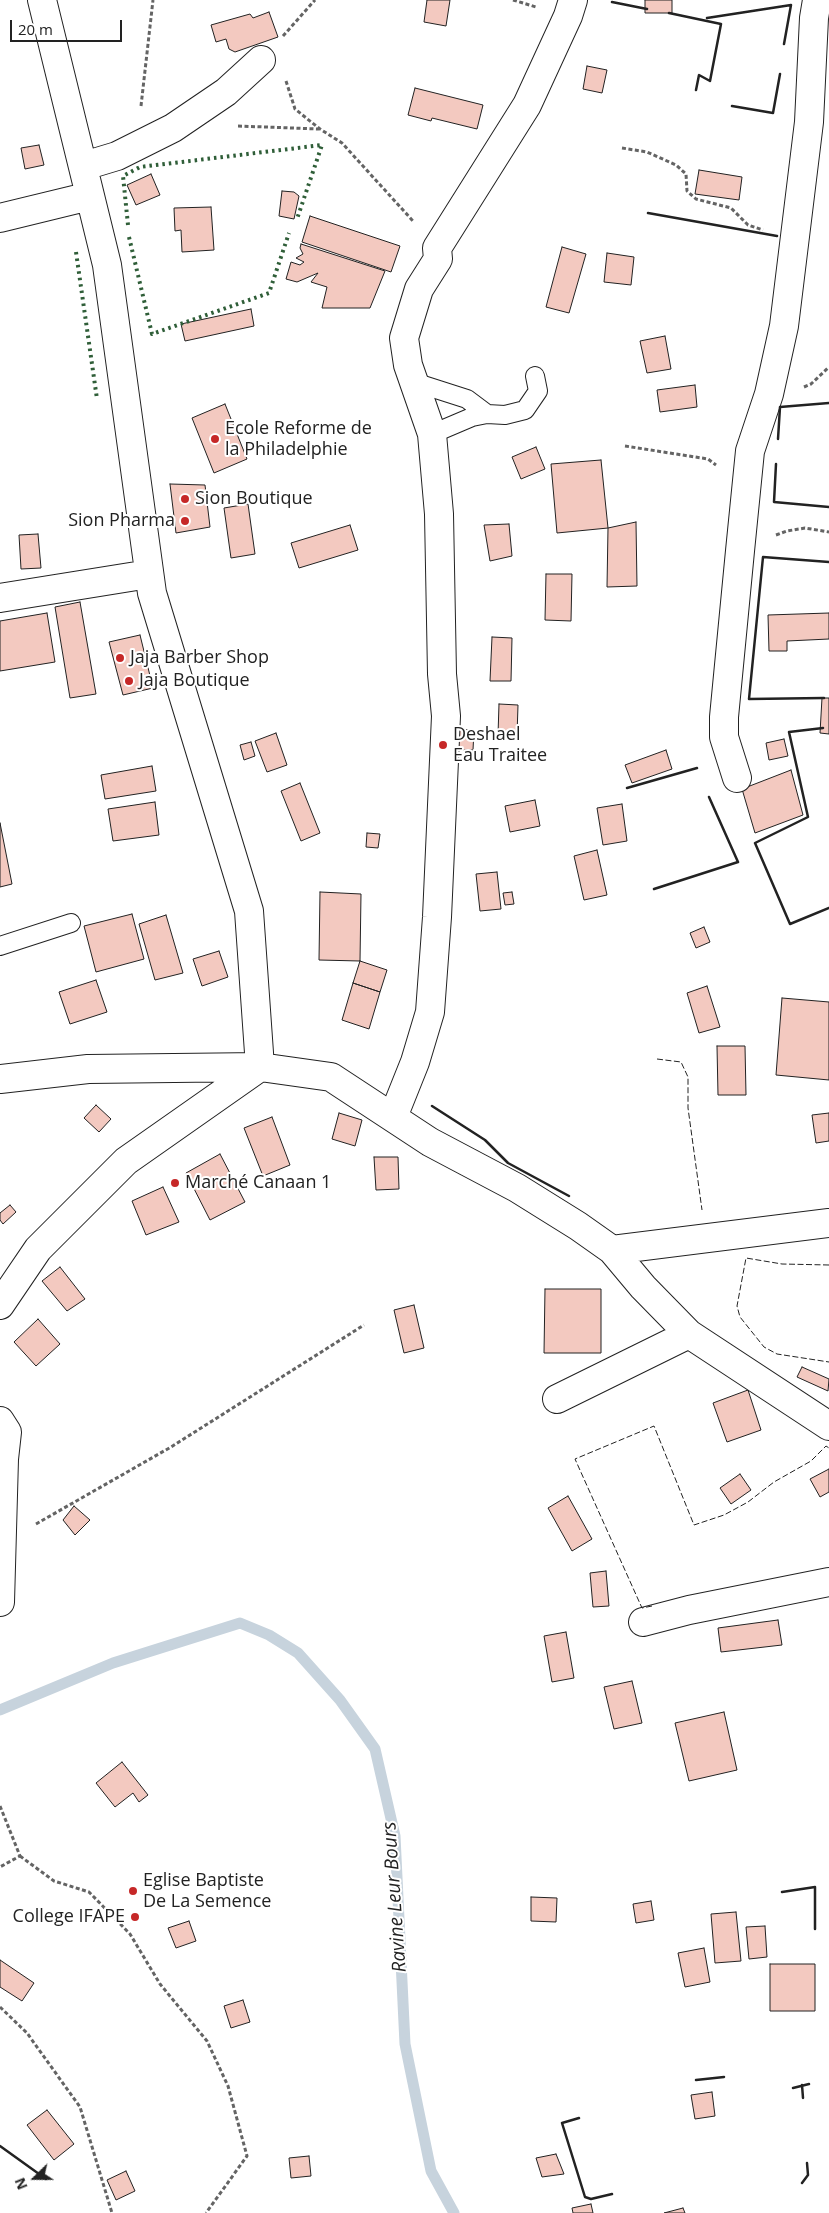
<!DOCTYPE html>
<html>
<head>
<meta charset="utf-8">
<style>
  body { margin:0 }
  #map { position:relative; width:829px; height:2213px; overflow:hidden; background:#fff; font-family:"Open Sans",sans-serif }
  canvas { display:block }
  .north { position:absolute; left:10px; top:2153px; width:50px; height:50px; -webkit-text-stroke:4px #fff; paint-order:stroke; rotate:248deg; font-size:14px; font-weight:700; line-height:20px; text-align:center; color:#222 }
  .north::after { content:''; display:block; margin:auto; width:18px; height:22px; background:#222; clip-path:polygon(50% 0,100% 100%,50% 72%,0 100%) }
  .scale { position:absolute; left:10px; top:20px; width:112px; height:22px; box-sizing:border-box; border:2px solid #222; border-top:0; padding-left:6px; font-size:15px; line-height:18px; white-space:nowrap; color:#222; -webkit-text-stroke:4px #fff; paint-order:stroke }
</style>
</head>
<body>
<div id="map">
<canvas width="829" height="2213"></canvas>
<div class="north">N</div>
<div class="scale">20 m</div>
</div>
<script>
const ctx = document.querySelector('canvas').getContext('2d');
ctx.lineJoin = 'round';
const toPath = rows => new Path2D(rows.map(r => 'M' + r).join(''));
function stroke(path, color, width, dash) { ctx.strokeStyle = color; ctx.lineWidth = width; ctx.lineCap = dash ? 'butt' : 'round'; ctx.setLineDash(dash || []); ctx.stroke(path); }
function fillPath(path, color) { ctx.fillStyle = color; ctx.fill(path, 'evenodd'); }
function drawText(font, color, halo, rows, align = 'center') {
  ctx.font = font + ' "Open Sans",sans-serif'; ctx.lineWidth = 4; ctx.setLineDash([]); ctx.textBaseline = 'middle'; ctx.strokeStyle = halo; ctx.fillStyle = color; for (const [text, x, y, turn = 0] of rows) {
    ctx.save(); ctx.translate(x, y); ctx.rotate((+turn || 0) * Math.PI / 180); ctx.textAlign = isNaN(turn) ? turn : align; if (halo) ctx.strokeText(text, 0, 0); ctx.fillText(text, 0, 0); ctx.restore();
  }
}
const stream = toPath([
  [0,1710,113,1663,240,1623,269,1635,298,1653,340,1700,375,1749,395,1836,405,2044,431,2171,454,2213]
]);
const building = toPath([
  [427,0,450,0,446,26,424,22,427,0],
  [645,0,672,0,672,13,645,13,645,0],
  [269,12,278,37,235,52,229,49,226,39,216,42,211,25,250,14,253,18,269,12],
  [587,66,607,70,602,93,583,89,587,66],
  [415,88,483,105,477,129,432,118,431,121,408,115,415,88],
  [39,145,44,165,25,169,21,148,39,145],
  [699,170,742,177,739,200,695,194,699,170],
  [151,174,160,195,136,205,127,185,151,174],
  [282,191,294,192,299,196,294,219,279,216,282,191],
  [211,207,214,250,182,252,181,230,175,231,174,208,211,207],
  [310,216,400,246,391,272,302,242,310,216],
  [301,244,385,271,370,308,322,308,327,287,311,282,318,273,297,282,286,279,291,262,300,265,304,262,296,258,303,254,300,248,301,244],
  [562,247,586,254,569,313,546,307,562,247],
  [607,253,634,257,631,285,604,282,607,253],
  [251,309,254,326,185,341,181,324,251,309],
  [665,336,671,369,647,373,640,341,665,336],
  [695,385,697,407,660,412,657,390,695,385],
  [225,404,247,459,214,473,192,418,225,404],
  [536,447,545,469,521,479,512,457,536,447],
  [601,460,608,528,557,533,551,464,601,460],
  [170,484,205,485,210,527,176,533,170,484],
  [248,504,255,554,231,558,224,508,248,504],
  [636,522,637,586,607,587,608,528,636,522],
  [509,524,512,556,490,561,484,525,509,524],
  [350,525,358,550,299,568,291,543,350,525],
  [38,534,41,568,21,569,19,535,38,534],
  [546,574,572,574,571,621,545,620,546,574],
  [80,602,96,694,70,698,55,607,80,602],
  [47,613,55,662,0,671,0,621,47,613],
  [829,613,829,639,787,641,787,651,769,651,768,615,829,613],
  [140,635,153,688,123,695,109,642,140,635],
  [492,637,512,638,511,681,490,681,492,637],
  [822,698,829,698,829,734,820,733,822,698],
  [499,704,518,705,517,736,498,735,499,704],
  [453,729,474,730,473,750,452,750,453,729],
  [276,733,287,765,267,772,255,741,276,733],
  [784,739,788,756,769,760,766,743,784,739],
  [251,742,255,756,244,760,240,745,251,742],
  [666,750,672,769,632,783,625,765,666,750],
  [152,766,156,791,105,799,101,775,152,766],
  [791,770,803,815,755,833,742,789,791,770],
  [300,783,320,833,301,841,281,791,300,783],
  [535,800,540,826,510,832,505,806,535,800],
  [155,802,159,835,113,841,108,809,155,802],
  [622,804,627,841,603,845,597,808,622,804],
  [0,823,12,884,0,887,0,823],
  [367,833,380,834,378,848,366,847,367,833],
  [597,850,607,895,584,900,574,856,597,850],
  [497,872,501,909,480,911,476,874,497,872],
  [320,892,361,894,360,961,319,960,320,892],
  [512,892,514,904,505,905,503,893,512,892],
  [132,914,144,959,96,972,84,926,132,914],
  [166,915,183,973,155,980,139,924,166,915],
  [704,927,710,942,696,948,690,933,704,927],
  [219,951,228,977,202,986,193,959,219,951],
  [360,961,387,970,380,992,353,983,360,961],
  [96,980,107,1012,70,1024,59,992,96,980],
  [353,983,380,992,369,1029,342,1020,353,983],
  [707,986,720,1027,699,1033,687,993,707,986],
  [782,998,829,1002,829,1080,776,1075,782,998],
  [717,1046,745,1046,746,1095,718,1095,717,1046],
  [96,1105,111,1119,99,1132,84,1118,96,1105],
  [339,1113,362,1120,355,1146,332,1139,339,1113],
  [829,1113,829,1141,816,1143,812,1115,829,1113],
  [272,1117,290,1165,263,1176,244,1128,272,1117],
  [220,1154,245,1202,210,1220,186,1173,220,1154],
  [374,1157,398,1157,399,1189,376,1190,374,1157],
  [163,1187,179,1222,146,1235,132,1201,163,1187],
  [10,1205,16,1212,3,1224,0,1220,0,1213,10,1205],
  [60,1267,85,1299,67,1311,42,1281,60,1267],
  [545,1289,601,1289,601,1353,544,1353,545,1289],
  [414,1305,424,1348,404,1353,394,1310,414,1305],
  [38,1319,60,1344,36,1366,14,1342,38,1319],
  [802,1367,829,1379,828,1391,797,1377,802,1367],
  [748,1390,761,1430,727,1442,713,1403,748,1390],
  [829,1469,829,1492,820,1497,810,1479,829,1469],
  [740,1474,751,1490,731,1504,720,1488,740,1474],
  [568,1496,592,1539,572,1551,548,1508,568,1496],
  [74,1506,90,1520,75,1535,63,1520,74,1506],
  [606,1571,609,1606,593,1607,590,1573,606,1571],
  [778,1620,782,1645,721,1652,718,1628,778,1620],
  [566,1632,574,1678,552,1682,544,1636,566,1632],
  [632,1681,642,1723,614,1729,604,1687,632,1681],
  [724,1712,737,1770,689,1781,675,1723,724,1712],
  [122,1762,148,1795,139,1802,133,1793,115,1807,96,1783,122,1762],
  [531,1897,557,1898,556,1922,531,1921,531,1897],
  [651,1901,654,1920,636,1923,633,1904,651,1901],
  [736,1912,741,1961,715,1963,711,1914,736,1912],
  [189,1921,196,1941,176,1948,168,1928,189,1921],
  [765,1926,767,1957,749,1959,746,1927,765,1926],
  [704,1948,710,1982,685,1987,678,1953,704,1948],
  [0,1960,34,1983,22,2001,0,1987,0,1960],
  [770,1964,815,1964,815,2011,770,2011,770,1964],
  [243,2000,250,2022,231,2028,224,2006,243,2000],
  [712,2092,715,2116,695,2119,691,2095,712,2092],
  [47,2110,74,2144,54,2160,27,2125,47,2110],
  [556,2154,564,2174,542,2177,536,2158,556,2154],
  [309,2156,311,2176,291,2178,289,2158,309,2156],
  [126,2171,135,2191,116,2200,107,2180,126,2171],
  [591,2204,593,2213,573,2213,572,2208,591,2204],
  [683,2208,685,2213,664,2213,683,2208]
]);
const path = toPath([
  [513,0,536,7],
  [283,36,315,0],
  [286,81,295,109,320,129,342,143,413,221],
  [141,106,153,0],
  [238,126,319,129],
  [622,148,647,152,676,165,686,174,687,191,696,199,731,208,748,225,763,230],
  [804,387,811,384,829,367],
  [625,446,708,459,716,465],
  [776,535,787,531,805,528,829,532],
  [36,1524,171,1447,364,1325],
  [0,1806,20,1856,0,1867],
  [20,1856,54,1881,89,1892,130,1934,160,1984,207,2041,228,2086,247,2156,206,2213],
  [0,2007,27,2033,80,2107,112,2213]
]);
const service = toPath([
  [414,382,467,399,487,414,505,415,525,410,538,391,535,376],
  [432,434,472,417,487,414],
  [0,946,71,923]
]);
const minor = toPath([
  [84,166,117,156,173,128,226,92,261,60],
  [0,218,90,196],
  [0,598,149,574],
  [737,778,724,737,724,717,740,551,750,451,769,394,784,326,809,122,814,18,817,0],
  [0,1079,88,1069,260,1067,331,1077,430,1142,517,1188,578,1226,612,1250,643,1287,689,1334,829,1426],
  [393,1117,415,1062,430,1012,437,917,446,716,442,674,439,514,432,434,408,365,404,338,419,289,438,259,437,248,527,105,568,16,573,0],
  [612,1250,829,1223],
  [0,1305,38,1249,126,1161,260,1067,249,911,152,593,107,265,42,0],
  [557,1399,689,1334],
  [0,1421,7,1432,4,1459,0,1602],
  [643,1622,689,1610,829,1582]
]);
const hedge = toPath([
  [128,225,123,176,140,167,322,145,297,219],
  [129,237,152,334,269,293,289,233],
  [76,252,97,399]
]);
const fence = toPath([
  [657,1059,681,1062,688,1077,688,1108,702,1210],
  [829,1265,782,1264,746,1258,737,1306,740,1317,764,1347,777,1354,829,1362],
  [652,1606,642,1608,575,1459,654,1426,694,1525,724,1515,748,1502,774,1482,811,1461,826,1446,829,1448]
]);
const wall = toPath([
  [612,2,647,9],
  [669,13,721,24,710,81,699,75,696,90],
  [707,18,791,5,784,44],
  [732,106,773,113,780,74],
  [648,213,777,236],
  [778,439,780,407,829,403],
  [776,464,774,502,829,507],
  [824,698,749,699,763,557,829,562],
  [823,728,789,732,808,817,755,843,790,924,829,908],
  [627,788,697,768],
  [654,889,738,862,709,797],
  [432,1106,485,1140,508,1163,569,1196],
  [782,1892,815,1887,815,1929],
  [696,2080,724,2077],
  [802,2085,803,2098],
  [793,2088,809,2084],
  [579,2118,562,2123,585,2197,591,2199,612,2194],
  [0,2146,46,2179],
  [802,2183,808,2175,807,2163]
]);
const markers = [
  [215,439,5,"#c62828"],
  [185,499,5,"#c62828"],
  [185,521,5,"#c62828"],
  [120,658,5,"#c62828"],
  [129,681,5,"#c62828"],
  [443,745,5,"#c62828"],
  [175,1183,5,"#c62828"],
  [133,1891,5,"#c62828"],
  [135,1917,5,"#c62828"]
];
const poiNames = [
  ["Ecole Reforme de",225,429],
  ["la Philadelphie",225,450],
  ["Sion Boutique",195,499],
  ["Sion Pharma",175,521,"right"],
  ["Jaja Barber Shop",130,658],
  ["Jaja Boutique",139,681],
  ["Deshael",453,735],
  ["Eau Traitee",453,756],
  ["Marché Canaan 1",185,1183],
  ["Eglise Baptiste",143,1881],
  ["De La Semence",143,1902],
  ["College IFAPE",125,1917,"right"]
];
const waterNames = [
  ["Ravine Leur Bours",395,1897,-94]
];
stroke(stream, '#c7d3dd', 11);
fillPath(building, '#f3c9c0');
stroke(building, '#222', 1);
stroke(service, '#222', 20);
stroke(minor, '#222', 30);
stroke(path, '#646464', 3, [4, 2.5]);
stroke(service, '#fff', 18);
stroke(minor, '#fff', 28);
stroke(hedge, '#2f5e38', 4, [2.5, 4]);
stroke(fence, '#222', 1, [6, 2.5]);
stroke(wall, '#222', 2.5);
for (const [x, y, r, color] of markers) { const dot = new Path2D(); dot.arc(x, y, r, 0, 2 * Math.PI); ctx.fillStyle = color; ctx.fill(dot); stroke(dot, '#fff', 2); }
drawText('18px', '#222', '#fff', poiNames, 'left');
drawText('italic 19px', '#222', '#fff', waterNames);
</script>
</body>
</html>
